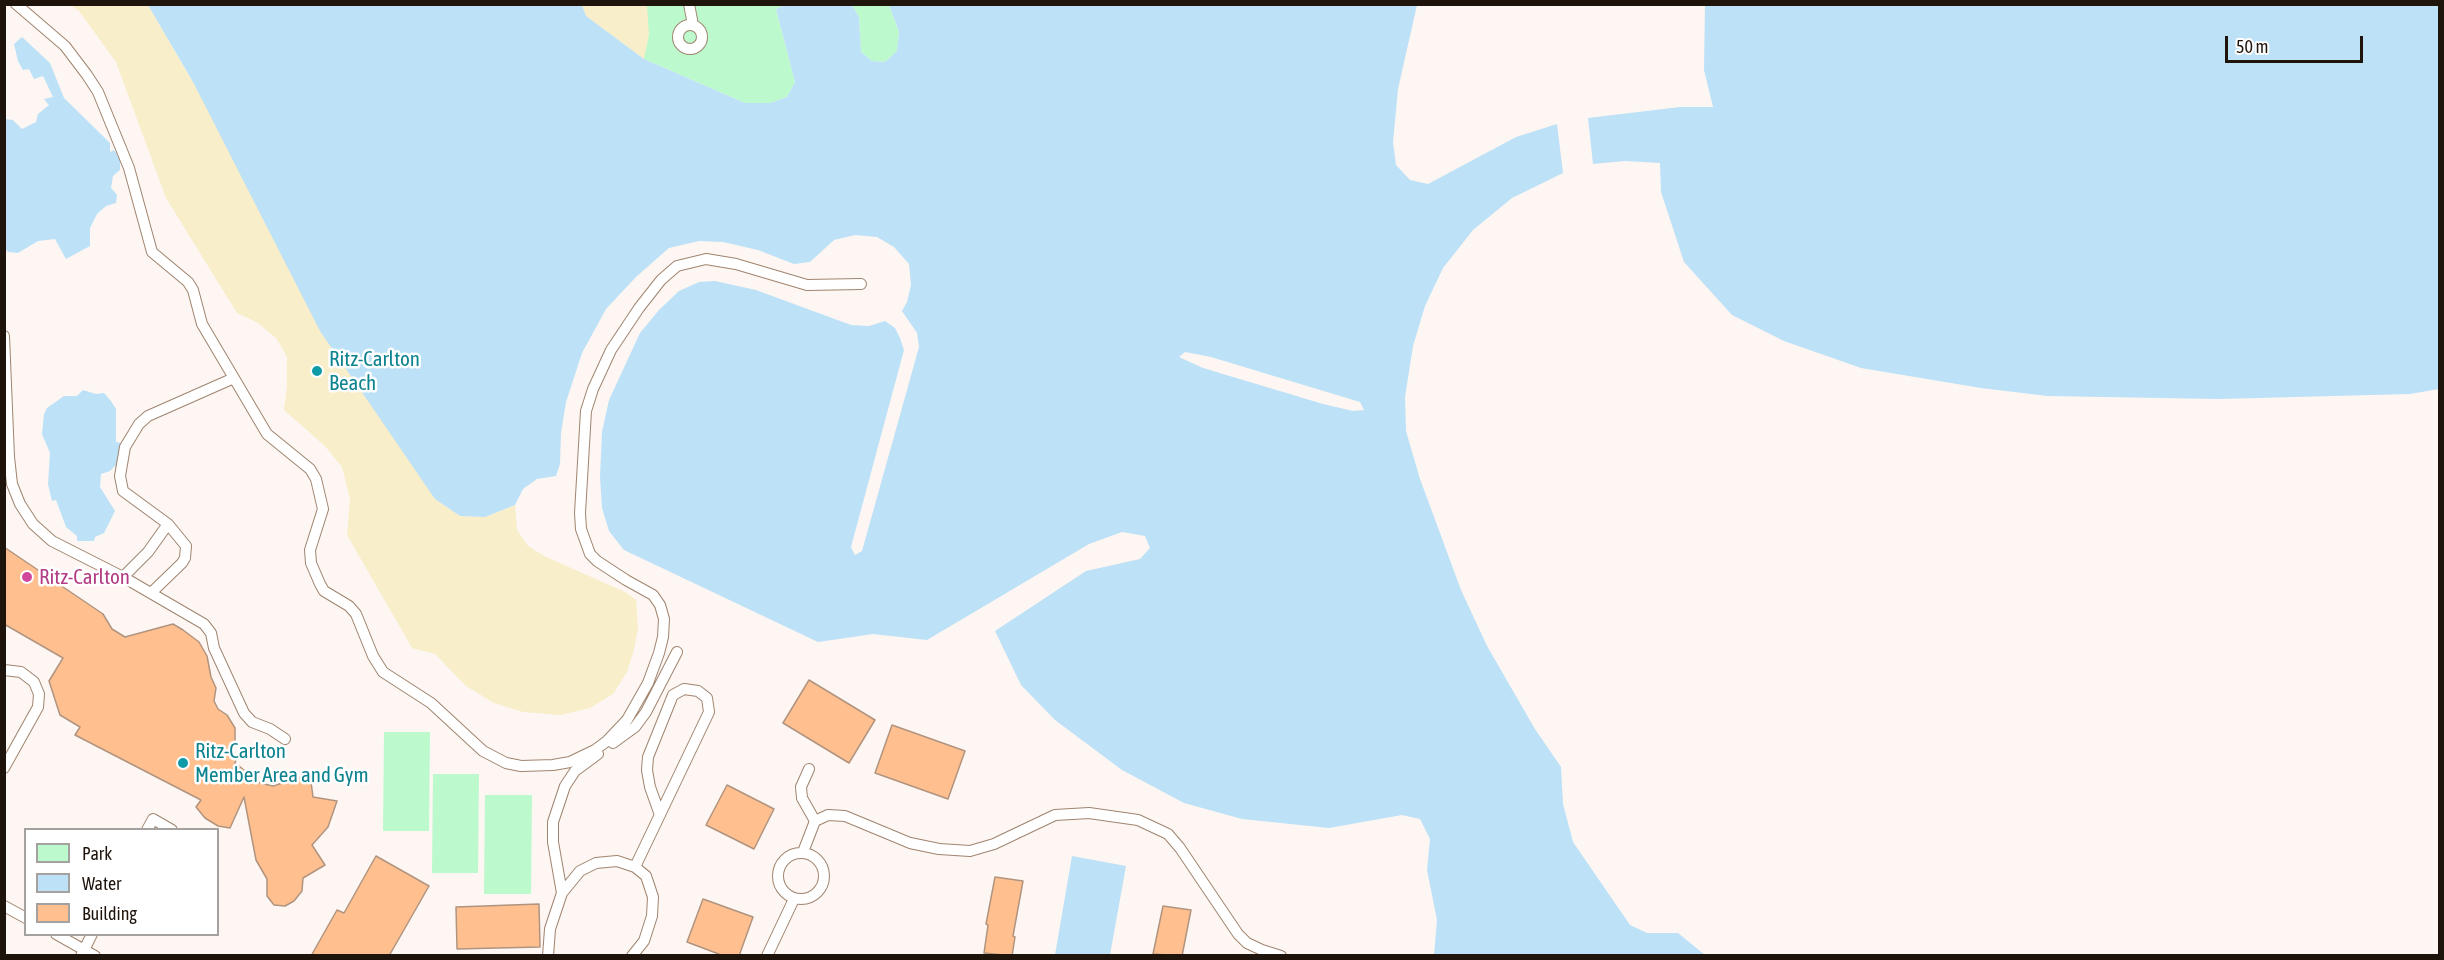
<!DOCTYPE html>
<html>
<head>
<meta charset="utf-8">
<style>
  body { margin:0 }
  #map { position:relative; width:2444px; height:960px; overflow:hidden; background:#fdf6f2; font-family:"Asap Condensed",sans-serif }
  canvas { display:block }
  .frame { position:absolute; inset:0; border:6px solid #1f140c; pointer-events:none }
  .legend { position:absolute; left:24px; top:828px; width:195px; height:108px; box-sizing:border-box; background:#fff; border:2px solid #a5a19e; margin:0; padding:8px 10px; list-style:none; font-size:18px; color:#1f140c }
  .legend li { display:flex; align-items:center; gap:12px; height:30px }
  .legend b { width:30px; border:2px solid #a5a19e }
  .scale { position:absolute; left:2225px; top:36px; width:138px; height:27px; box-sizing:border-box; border:3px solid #1f140c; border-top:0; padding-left:8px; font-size:18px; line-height:21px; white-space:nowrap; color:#1f140c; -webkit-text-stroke:4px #fff; paint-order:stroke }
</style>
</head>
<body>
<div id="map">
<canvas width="2444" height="960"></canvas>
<div class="frame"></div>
<ul class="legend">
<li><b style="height:16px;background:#bcf9cc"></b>Park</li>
<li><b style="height:16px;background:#bde1f7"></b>Water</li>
<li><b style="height:16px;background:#ffbf8f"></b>Building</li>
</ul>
<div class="scale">50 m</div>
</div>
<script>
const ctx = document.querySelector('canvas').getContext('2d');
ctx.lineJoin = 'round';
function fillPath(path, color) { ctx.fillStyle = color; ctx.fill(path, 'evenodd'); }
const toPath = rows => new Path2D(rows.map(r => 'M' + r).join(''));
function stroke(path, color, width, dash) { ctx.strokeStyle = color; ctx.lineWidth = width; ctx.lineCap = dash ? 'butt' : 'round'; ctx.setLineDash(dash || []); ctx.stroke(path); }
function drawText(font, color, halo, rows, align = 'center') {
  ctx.font = font + ' "Asap Condensed",sans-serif'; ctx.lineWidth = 5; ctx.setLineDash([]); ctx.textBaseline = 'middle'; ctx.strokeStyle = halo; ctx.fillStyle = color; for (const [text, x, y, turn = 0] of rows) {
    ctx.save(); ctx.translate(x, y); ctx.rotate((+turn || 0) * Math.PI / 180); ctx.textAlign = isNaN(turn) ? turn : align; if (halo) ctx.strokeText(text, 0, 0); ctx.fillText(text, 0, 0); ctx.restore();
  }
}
const green = toPath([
  [582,5,785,5,776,9,795,82,787,97,770,103,745,103,644,59],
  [852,5,889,5,899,32,897,51,885,62,872,61,861,52,859,17],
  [384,732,430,732,429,831,383,831],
  [433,774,479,774,478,873,432,873],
  [485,795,532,795,531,894,484,894]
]);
const sand = toPath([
  [71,5,148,5,435,499,460,516,485,517,515,505,517,530,528,546,544,556,625,592,636,600,638,628,634,650,627,672,613,694,590,708,561,715,523,712,494,703,466,686,435,654,412,648,347,535,350,499,342,467,325,446,284,410,287,385,287,357,277,339,258,323,237,313,166,198,116,62,79,11],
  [582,5,647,5,649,35,644,59,586,16]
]);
const water = toPath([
  [148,5,582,5,586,16,644,59,745,103,770,103,787,97,795,82,776,9,785,5,852,5,859,17,861,52,872,61,885,62,897,51,899,32,889,5,1417,5,1398,89,1393,142,1396,165,1410,180,1428,184,1516,137,1557,124,1563,173,1512,198,1473,230,1443,268,1425,306,1413,346,1405,397,1406,431,1420,479,1461,590,1487,646,1535,729,1561,767,1563,804,1573,842,1630,925,1647,933,1678,933,1705,955,1434,955,1437,920,1427,870,1430,839,1420,819,1402,815,1329,828,1242,819,1184,803,1122,770,1055,720,1021,685,995,631,1086,571,1140,559,1150,548,1145,536,1122,532,1089,544,927,640,873,634,818,642,624,550,609,531,602,508,600,477,602,432,609,400,640,333,659,310,679,291,699,282,715,281,756,290,851,325,869,326,885,321,895,328,900,338,904,350,851,547,855,555,862,551,919,347,917,333,902,311,907,302,911,285,909,264,894,247,877,237,855,235,834,240,810,262,794,264,758,250,723,242,699,241,669,248,636,277,606,309,582,353,566,402,561,433,560,464,556,476,537,479,523,489,515,505,485,517,460,516,435,499,320,331,193,82],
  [1185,352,1211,357,1360,402,1364,410,1353,411,1323,404,1203,368,1179,357],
  [1705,5,2439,5,2439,389,2410,394,2219,399,2047,396,1981,388,1861,368,1784,341,1732,315,1684,262,1661,192,1660,163,1625,161,1593,164,1588,118,1680,107,1713,107,1704,70],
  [22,37,50,63,64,98,110,143,110,152,114,150,120,159,120,170,113,176,111,188,117,195,116,203,106,206,97,214,90,228,90,246,66,259,55,239,38,241,18,253,8,252,5,249,4,119,13,120,22,129,36,122,38,114,49,105,44,99,53,97,43,76,34,79,29,69,23,70,18,61,14,44],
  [83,390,96,394,104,393,111,401,116,409,116,442,122,443,120,461,110,471,101,474,100,487,115,511,104,533,95,537,94,541,77,541,77,536,66,527,56,500,52,501,48,484,50,453,42,434,44,414,47,408,64,396,77,396],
  [1072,856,1126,866,1110,955,1055,955]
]);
const building = toPath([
  [4,547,103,614,112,629,125,637,173,624,183,630,199,642,207,656,211,677,216,688,214,701,218,709,227,715,235,728,235,742,231,752,237,756,233,770,239,772,239,766,260,783,273,786,310,774,313,797,337,801,328,827,312,845,325,865,303,878,302,891,294,901,285,906,274,905,267,896,267,879,256,860,244,797,230,828,218,826,205,818,196,807,201,800,75,735,80,727,60,715,49,681,63,658,4,624,4,547],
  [809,680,875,720,849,763,783,723,809,680],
  [892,725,965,751,948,799,875,773,892,725],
  [727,785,774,809,754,849,706,825,727,785],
  [376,856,429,886,389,956,311,956,337,910,344,913,376,856],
  [995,877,1023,881,1013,936,1015,937,1012,956,984,953,988,925,986,924,995,877],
  [703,899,753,917,739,956,724,956,687,942,703,899],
  [539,904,540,947,457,949,456,907,539,904],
  [1163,906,1191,910,1182,956,1153,954,1163,906]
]);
const lane = toPath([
  [16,4,65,46,87,75,98,92,129,168,152,252,188,282,193,290,202,324,267,434,310,469,316,479,323,509,310,550,311,563,320,584,324,591,349,606,356,614,373,656,383,672,431,703,483,751,506,763,521,766,553,765,570,762,595,750,607,741,627,720,648,683,659,653,663,637,664,619,660,605,653,595,626,580,597,561,590,554,581,529,580,513,586,411,593,389,611,350,639,308,661,280,677,266,706,259,736,264,807,285,861,284],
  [689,4,693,25],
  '678 37a12 12 0 1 1 24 0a12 12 0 1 1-24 0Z',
  [4,336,9,457,12,484,20,504,33,524,52,541,123,577,204,624,211,633,214,648,244,713,252,722,270,729,285,739],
  [123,577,148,552,168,524],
  [151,593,182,563,185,558,186,546,168,524,123,491,120,476,125,447,139,424,148,416,234,378],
  [4,670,21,672,34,682,39,694,38,707,4,768],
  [613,743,635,727,646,712,677,652],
  [809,769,801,787,802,798,815,821],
  [147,830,153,819,172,830],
  [803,852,815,821,828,815,845,816,910,843,939,849,970,851,994,844,1055,815,1089,813,1138,820,1168,834,1180,848,1238,934,1247,943,1262,950,1281,956],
  '778 876a23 23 0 1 1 46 0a23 23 0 1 1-46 0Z',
  [635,867,709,712,707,698,698,691,684,689,673,695,648,757,647,770,650,787,660,815],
  [562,893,553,842,553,822,565,786,575,771,598,754],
  [4,906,26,918],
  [56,934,95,956],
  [81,956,92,934],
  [548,956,550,929,562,893,580,871,596,863,617,861,635,867,646,876,653,897,652,916,644,941,632,956],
  [767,956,794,899]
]);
const markers = [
  [317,371,6,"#0f9aa8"],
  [27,577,6,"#d1479c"],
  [183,763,6,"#0f9aa8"]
];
const cultureNames = [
  ["Ritz-Carlton",329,359],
  ["Beach",329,383],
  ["Ritz-Carlton",195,751],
  ["Member Area and Gym",195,775]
];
const hotelNames = [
  ["Ritz-Carlton",39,577]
];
fillPath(green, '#bcf9cc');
fillPath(sand, '#f8eec9');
fillPath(water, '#bde1f7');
fillPath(building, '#ffbf8f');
stroke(building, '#b1947f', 1.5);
stroke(lane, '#a0846f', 12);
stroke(lane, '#fff', 10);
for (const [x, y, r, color] of markers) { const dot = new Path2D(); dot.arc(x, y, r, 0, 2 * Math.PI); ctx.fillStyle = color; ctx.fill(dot); stroke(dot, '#fff', 2); }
drawText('21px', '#0d838f', '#fff', cultureNames, 'left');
drawText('21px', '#b23c85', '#fff', hotelNames, 'left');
</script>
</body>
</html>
